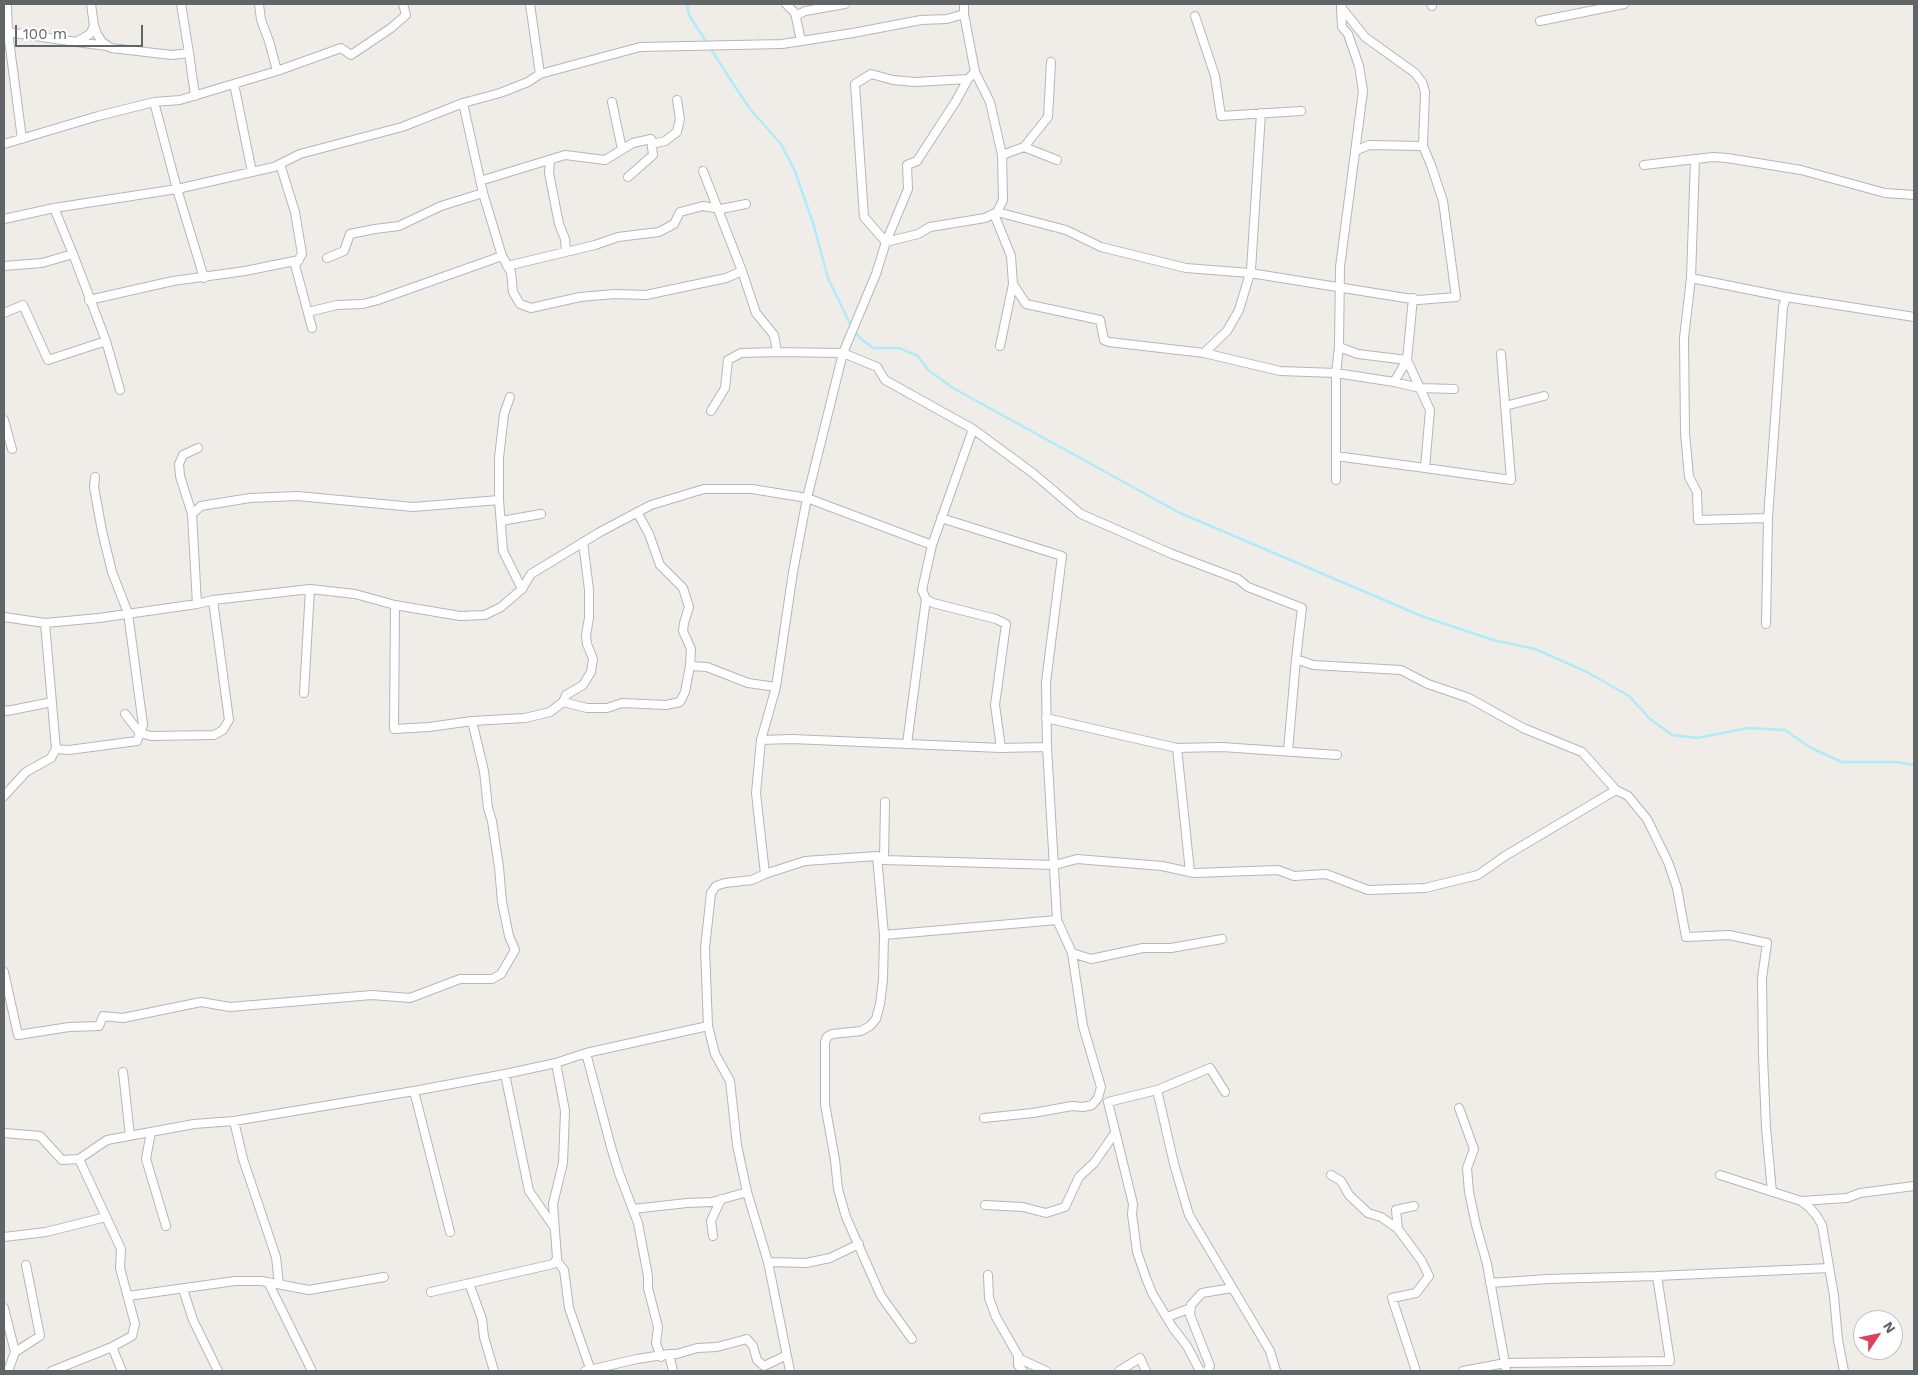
<!DOCTYPE html>
<html>
<head>
<meta charset="utf-8">
<style>
  body { margin:0 }
  #map { position:relative; width:1918px; height:1375px; overflow:hidden; background:#f0ede9; font-family:"Work Sans",sans-serif }
  canvas { display:block }
  .frame { position:absolute; inset:0; border:5px solid #606567; pointer-events:none }
  .north { position:absolute; left:1853px; top:1310px; width:50px; height:50px; box-sizing:border-box; background:#fff; border:1px solid #bfc1c2; border-radius:50%; rotate:56deg; font-size:14px; font-weight:700; line-height:20px; text-align:center; color:#606567 }
  .north::after { content:''; display:block; margin:auto; width:18px; height:22px; background:#dc425c; clip-path:polygon(50% 0,100% 100%,50% 72%,0 100%) }
  .scale { position:absolute; left:15px; top:25px; width:128px; height:22px; box-sizing:border-box; border:2px solid #606567; border-top:0; padding-left:6px; font-size:15px; line-height:18px; white-space:nowrap; color:#606567; -webkit-text-stroke:4px #fff; paint-order:stroke }
</style>
</head>
<body>
<div id="map">
<canvas width="1918" height="1375"></canvas>
<div class="frame"></div>
<div class="north">N</div>
<div class="scale">100 m</div>
</div>
<script>
const ctx = document.querySelector('canvas').getContext('2d');
ctx.lineJoin = 'round';
const toPath = rows => new Path2D(rows.map(r => 'M' + r).join(''));
function stroke(path, color, width, dash) { ctx.strokeStyle = color; ctx.lineWidth = width; ctx.lineCap = dash ? 'butt' : 'round'; ctx.setLineDash(dash || []); ctx.stroke(path); }
const stream = toPath([
  [687,4,689,15,734,85,750,109,781,144,795,171,814,226,828,278,851,326],
  [854,330,859,337,873,348,899,348,918,356,928,370,953,388,1180,513,1424,617,1493,640,1535,649,1587,672,1629,696,1650,719,1672,735,1697,738,1748,728,1785,730,1811,748,1842,762,1896,762,1914,765]
]);
const street = toPath([
  [7,4,8,32,22,139],
  [91,4,94,26,97,34,102,42,111,48,172,55,189,53,195,96],
  [181,4,189,53],
  [259,4,261,20,269,41,277,71],
  [530,4,540,74],
  [786,4,795,13,801,41],
  [1431,4,1432,6],
  [1341,7,1342,27,1348,34,1359,66,1363,91,1340,267,1339,347,1358,354,1407,360,1430,410,1425,468,1511,480,1501,354],
  [796,16,805,11,845,4],
  [1195,16,1215,76,1221,116,1301,111],
  [1540,21,1624,4],
  [8,32,76,42,90,34,94,26],
  [76,42,107,46],
  [968,79,915,82,893,80,871,74,855,84,864,217,886,242,908,189,907,165,917,161,956,101,968,79,975,72],
  [234,84,252,172],
  [154,102,177,189,204,278],
  [612,102,622,149],
  [463,103,483,193,502,256,511,272,513,292,520,304,531,308,580,297,615,294,646,295,726,278,742,271,756,313,774,335,777,352,843,353,877,367,885,380,973,429,1034,474,1081,514,1172,554,1238,579,1248,587,1302,608,1296,659,1313,665,1401,670,1428,684,1469,698,1523,728,1582,752,1616,790,1628,796,1647,819,1668,862,1677,888,1686,937,1729,935,1767,943,1762,978,1763,1055,1766,1128,1772,1192],
  [4,144,98,116,154,102,180,100,277,71,341,48,351,55,391,28,406,15,403,4],
  [652,144,665,141,677,132,680,119,677,100],
  [1024,147,1048,117,1051,62],
  [1355,151,1369,145,1423,146],
  [1002,155,1024,147,1057,160],
  [1695,159,1691,278,1684,338,1685,433,1689,477,1697,492,1698,520,1768,518],
  [550,160,549,173,559,224,565,239,566,251],
  [280,164,295,212,302,254,295,265,312,328],
  [1644,165,1713,157,1727,158,1801,170,1885,193,1914,195],
  [703,171,742,271],
  [480,181,565,155,605,160,633,143,651,139,653,155,628,177],
  [54,208,73,254,106,341,120,390],
  [997,212,1066,230,1101,247,1186,268,1250,273,1418,300,1456,297,1443,201,1431,165,1423,146,1425,92,1422,82,1415,73,1365,37,1341,7,1341,4],
  [994,214,1011,256,1013,284,1026,304,1100,320,1104,340,1109,342,1204,353,1280,371,1336,373,1394,382,1420,388,1454,389],
  [4,219,54,208,177,189,274,167,300,154,402,127,463,103,500,93,528,82,540,74,640,47,782,44,853,33,921,20,947,19,964,14],
  [327,258,344,251,350,234,375,229,399,226,441,206,483,193],
  [4,266,42,263,73,254],
  [507,266,595,245,618,237,659,232,674,224,680,212,703,206,721,209,746,204],
  [1691,278,1786,297],
  [89,300,173,281,245,271,299,260],
  [308,312,337,305,363,304,378,300,502,256],
  [4,313,23,305,48,360,106,341],
  [1000,346,1013,284],
  [1204,353,1227,331,1239,310,1251,270,1261,113],
  [1394,382,1407,360,1413,298],
  [1505,406,1544,396],
  [711,411,725,388,728,360,741,353,777,352],
  [4,420,12,449],
  [973,429,932,545,922,590,926,599,933,603,996,619,1006,624,995,705,1001,748],
  [1336,456,1425,468],
  [1336,480,1336,373,1339,347],
  [499,500,499,458,504,414,510,397],
  [192,514,180,476,179,464,183,455,198,448],
  [941,518,1062,556,1046,682,1047,747],
  [501,521,541,514],
  [197,604,192,514,201,506,250,498,298,496,413,507,499,500,503,551,522,589],
  [4,617,45,623,99,618,197,604,213,600,310,589,355,594,395,605,460,616,485,615,501,607,522,589,531,574,600,532,651,505,704,489,752,489,807,498,932,545],
  [1766,624,1768,518,1783,307,1786,297,1914,317],
  [690,666,707,667,748,683,776,687],
  [304,693,310,589],
  [563,702,566,695,583,685,591,672,593,659,587,644,586,635,589,618,589,590,583,542],
  [4,710,7,711,52,702],
  [125,714,140,733,151,736,214,735,223,730,229,720,213,600],
  [1046,718,1177,748,1222,747,1337,755],
  [472,721,525,718,550,712,563,702,587,708,607,708,622,703,666,705,680,702,685,692,690,666,691,649,683,631,684,623,689,607,683,588,660,565,649,534,637,512],
  [761,740,792,739,1001,748,1047,747,1057,920,1072,953,1083,1026,1101,1087,1098,1098,1092,1105,1083,1107,1072,1106,1033,1113,984,1118],
  [907,744,926,599],
  [1177,748,1190,872],
  [56,749,69,750,137,741,143,725,128,613,112,572,102,531,94,487,95,477],
  [1288,751,1296,659],
  [4,796,26,772,51,758,56,749,45,623],
  [877,856,884,935,883,980,880,1004,876,1019,870,1026,861,1031,832,1034,827,1037,825,1042,825,1104,835,1160,838,1189,846,1217,881,1296,912,1339],
  [884,860,885,802],
  [765,874,805,861,877,856,884,860,1055,865,1077,859,1162,866,1194,873,1278,870,1294,876,1326,874,1368,890,1425,888,1478,875,1505,856,1616,790],
  [884,935,1057,920],
  [1072,953,1091,959,1143,948,1171,948,1222,939],
  [4,972,18,1035,69,1027,99,1026,103,1016,123,1018,201,1002,230,1007,372,995,410,998,460,979,492,979,501,974,515,950,509,936,502,902,499,867,492,821,488,808,484,771,472,721,429,727,394,729,395,605],
  [708,1026,715,1054,730,1081,737,1145,747,1192,768,1262,790,1371],
  [586,1053,611,1147,619,1173,638,1223,648,1276,648,1288,658,1327,656,1343,661,1357],
  [123,1072,130,1136],
  [505,1074,529,1191,554,1227],
  [1157,1090,1210,1068,1225,1092],
  [414,1091,450,1232],
  [1459,1108,1474,1149,1467,1168,1469,1192,1476,1225,1487,1264,1505,1363,1670,1361,1657,1276],
  [234,1121,243,1159,276,1257,279,1284],
  [151,1132,146,1159,166,1226],
  [4,1133,40,1136,62,1160,79,1159],
  [1331,1175,1341,1181,1349,1195,1368,1213,1381,1217,1398,1229],
  [1720,1175,1801,1201,1809,1207,1816,1215,1822,1225,1834,1296,1838,1340,1844,1371],
  [1801,1201,1847,1198,1860,1193,1914,1186],
  [985,1205,1023,1207,1046,1213,1065,1207,1079,1177,1094,1163,1115,1133],
  [1414,1206,1396,1210,1398,1229,1421,1260,1429,1276,1416,1293,1392,1298,1416,1371],
  [633,1209,687,1203,712,1202,747,1192],
  [713,1236,711,1221,721,1199],
  [4,1237,46,1232,106,1217],
  [556,1260,564,1270,569,1308,591,1371],
  [768,1262,806,1263,830,1258,859,1244],
  [988,1275,989,1298,996,1317,1020,1359,1046,1371],
  [268,1282,311,1369],
  [469,1283,482,1319,484,1337,494,1371],
  [1490,1283,1548,1279,1657,1276,1829,1268],
  [183,1289,193,1320,218,1371],
  [431,1292,553,1264,555,1262,557,1258,553,1204,563,1163,565,1111,556,1063],
  [128,1296,235,1281,261,1281,309,1290,384,1277],
  [4,1308,15,1352,8,1371],
  [1167,1317,1191,1308],
  [112,1347,122,1371],
  [15,1352,40,1336,26,1265],
  [669,1354,677,1354,697,1348,717,1347,747,1339,753,1346,757,1360,764,1366,785,1356],
  [1018,1355,1018,1365,1023,1371],
  [52,1371,112,1347,132,1336,135,1324,120,1268,121,1249,79,1159,107,1140,194,1124,234,1121,414,1091,505,1074,556,1063,586,1053,708,1026,705,948,711,893,716,886,725,883,752,880,765,874,756,793,761,740,776,687,793,572,807,498,843,353,876,274,886,242,918,234,930,227,985,218,997,212,1003,200,1002,155,990,102,975,72,964,14,964,4],
  [585,1371,637,1359,669,1354,673,1371],
  [1119,1371,1140,1358,1146,1371],
  [1200,1371,1187,1346,1173,1328,1152,1293,1146,1278,1137,1252,1132,1214,1133,1204,1108,1102,1157,1090,1174,1164,1189,1215,1270,1351,1276,1371],
  [1207,1371,1210,1366,1190,1315,1191,1305,1202,1293,1232,1288],
  [1463,1371,1505,1363,1506,1371]
]);
stroke(stream, '#b0ebf9', 2.5);
stroke(street, '#b3b7b9', 10);
stroke(street, '#fff', 8);
</script>
</body>
</html>
